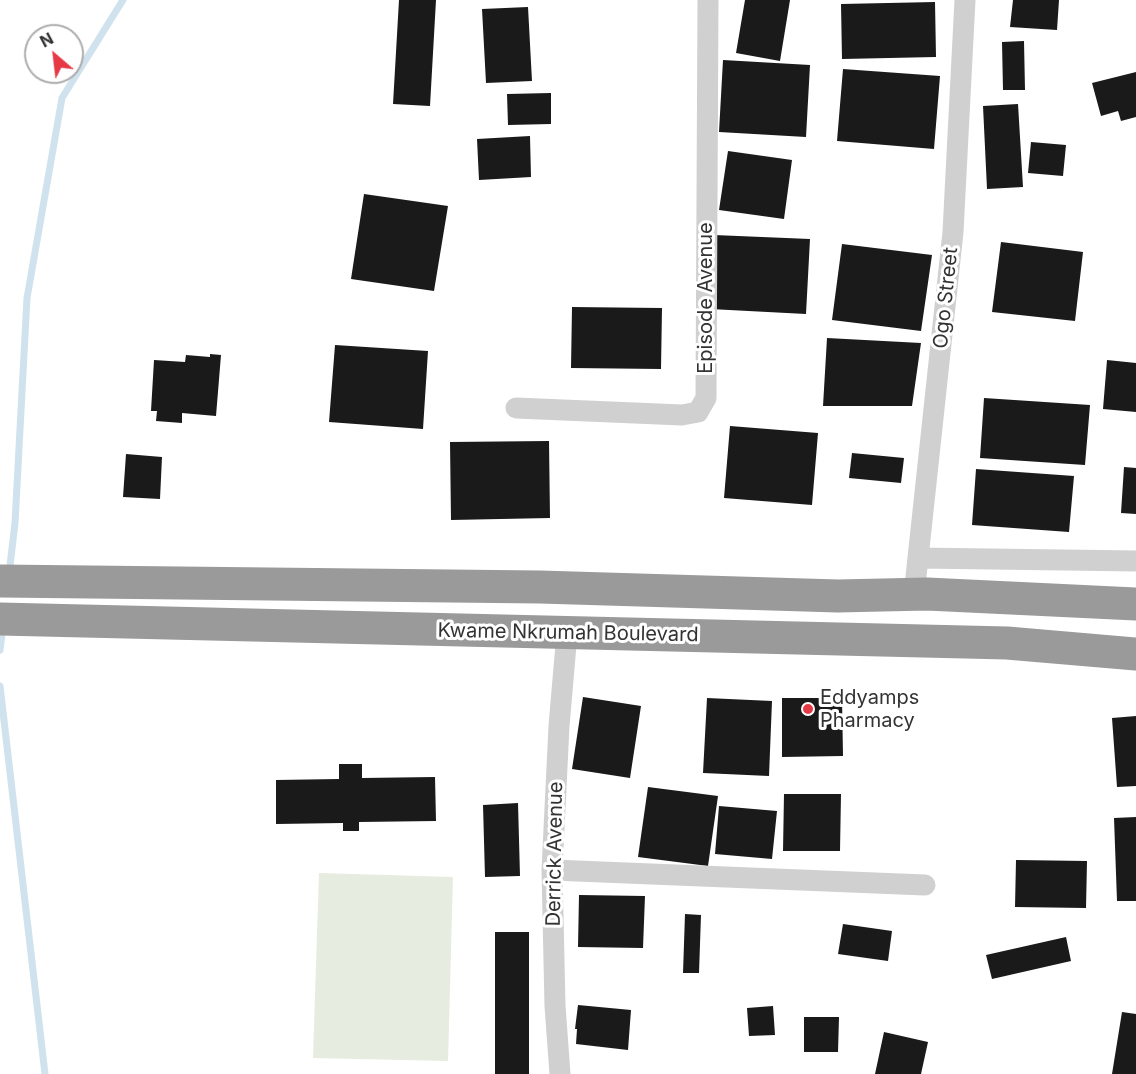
<!DOCTYPE html>
<html>
<head>
<meta charset="utf-8">
<style>
  body { margin:0 }
  #map { position:relative; width:1136px; height:1074px; overflow:hidden; background:#fff; font-family:Inter,sans-serif }
  canvas { display:block }
  .north { position:absolute; left:24px; top:24px; width:60px; height:60px; box-sizing:border-box; background:#fff; border:2px solid #adadad; border-radius:50%; rotate:332deg; font-size:16px; font-weight:700; line-height:24px; text-align:center; color:#333 }
  .north::after { content:''; display:block; margin:auto; width:21px; height:27px; background:#e63946; clip-path:polygon(50% 0,100% 100%,50% 72%,0 100%) }
</style>
</head>
<body>
<div id="map">
<canvas width="1136" height="1074"></canvas>
<div class="north">N</div>
</div>
<script>
const ctx = document.querySelector('canvas').getContext('2d');
ctx.lineJoin = 'round';
function fillPath(path, color) { ctx.fillStyle = color; ctx.fill(path, 'evenodd'); }
const toPath = rows => new Path2D(rows.map(r => 'M' + r).join(''));
function stroke(path, color, width, dash) { ctx.strokeStyle = color; ctx.lineWidth = width; ctx.lineCap = dash ? 'butt' : 'round'; ctx.setLineDash(dash || []); ctx.stroke(path); }
function drawText(font, color, halo, rows, align = 'center') {
  ctx.font = font + ' Inter,sans-serif'; ctx.lineWidth = 6; ctx.setLineDash([]); ctx.textBaseline = 'middle'; ctx.strokeStyle = halo; ctx.fillStyle = color; for (const [text, x, y, turn = 0] of rows) {
    ctx.save(); ctx.translate(x, y); ctx.rotate((+turn || 0) * Math.PI / 180); ctx.textAlign = isNaN(turn) ? turn : align; if (halo) ctx.strokeText(text, 0, 0); ctx.fillText(text, 0, 0); ctx.restore();
  }
}
const green = toPath([
  [319,873,453,877,448,1061,313,1058]
]);
const stream = toPath([
  [9,574,15,523,27,298,62,98,123,0],
  [0,650,3,626],
  [0,686,45,1074]
]);
const building = toPath([
  [399,0,436,0,430,106,393,104],
  [745,0,790,0,780,61,736,53],
  [1013,0,1059,0,1057,30,1010,27],
  [935,2,936,57,842,59,841,4],
  [528,7,532,81,486,83,482,9],
  [1024,41,1025,90,1003,90,1002,42],
  [723,60,810,65,806,137,719,132],
  [843,69,940,76,934,149,837,141],
  [1136,72,1136,117,1121,121,1118,111,1101,116,1092,83],
  [551,93,551,124,508,125,507,94],
  [1018,104,1023,187,987,189,983,106],
  [530,136,531,177,479,180,477,139],
  [1031,142,1066,145,1063,176,1028,173],
  [728,151,792,160,784,219,719,210],
  [364,194,448,206,434,291,351,279],
  [714,235,810,239,806,314,710,309],
  [1001,242,1083,252,1075,321,992,312],
  [842,244,932,255,921,331,832,320],
  [572,307,662,308,661,369,571,368],
  [827,338,921,343,912,406,823,406],
  [335,345,428,351,423,429,329,422],
  [210,354,221,355,216,416,182,413,182,423,156,421,157,411,151,411,154,360,185,362,186,355,210,357],
  [1107,360,1136,363,1136,412,1103,409],
  [984,398,1090,405,1085,465,980,458],
  [730,426,818,433,812,505,724,498],
  [549,441,550,518,451,520,450,442],
  [852,453,904,458,901,483,849,478],
  [126,454,162,457,160,499,123,497],
  [1124,467,1136,468,1136,514,1121,513],
  [976,469,1074,476,1069,532,972,525],
  [583,697,641,706,630,778,572,769],
  [707,698,772,701,769,776,703,773],
  [782,698,842,698,843,756,782,757],
  [1136,716,1136,786,1117,787,1112,718],
  [339,764,362,764,362,778,435,777,436,821,359,822,359,831,343,831,343,823,276,824,276,780,339,779],
  [648,787,718,796,708,866,638,857],
  [784,794,841,794,840,851,783,851],
  [518,803,520,876,485,877,483,805],
  [719,806,777,811,772,859,715,854],
  [1136,817,1136,901,1117,901,1114,818],
  [1016,860,1087,861,1086,908,1015,907],
  [579,895,645,896,643,948,578,947],
  [685,914,701,915,699,973,683,973],
  [843,924,892,931,888,961,838,954],
  [495,932,529,932,529,1074,495,1074],
  [1066,937,1071,961,992,979,986,955],
  [578,1005,631,1010,628,1050,576,1044,577,1029,575,1029],
  [773,1006,775,1035,749,1036,747,1008],
  [1122,1012,1136,1014,1136,1074,1112,1074],
  [804,1017,839,1017,838,1052,804,1052],
  [884,1032,928,1042,921,1074,875,1074]
]);
const street = toPath([
  [516,408,682,415,698,412,706,398,708,0],
  [918,558,1136,561],
  [914,595,953,232,965,0],
  [552,870,925,885],
  [560,1074,555,1006,552,870,559,726,567,633]
]);
const highway = toPath([
  [0,581,540,587,838,596,927,594,1136,604],
  [0,619,1007,643,1136,654]
]);
const markers = [
  [808,709,6,"#e63946"]
];
const streetNames = [
  ["Episode Avenue",706,298,-90],
  ["Ogo Street",946,298,-84],
  ["Kwame Nkrumah Boulevard",568,633,1],
  ["Derrick Avenue",555,854,-89]
];
const poiNames = [
  ["Eddyamps",820,698],
  ["Pharmacy",820,721]
];
fillPath(green, '#e6ecdf');
stroke(stream, '#cfe2ee', 7);
fillPath(building, '#1a1a1a');
stroke(street, '#d0d0d0', 21);
stroke(highway, '#9a9a9a', 33);
for (const [x, y, r, color] of markers) { const dot = new Path2D(); dot.arc(x, y, r, 0, 2 * Math.PI); ctx.fillStyle = color; ctx.fill(dot); stroke(dot, '#fff', 2); }
drawText('20px', '#333', '#fff', streetNames);
drawText('20px', '#333', '#fff', poiNames, 'left');
</script>
</body>
</html>
